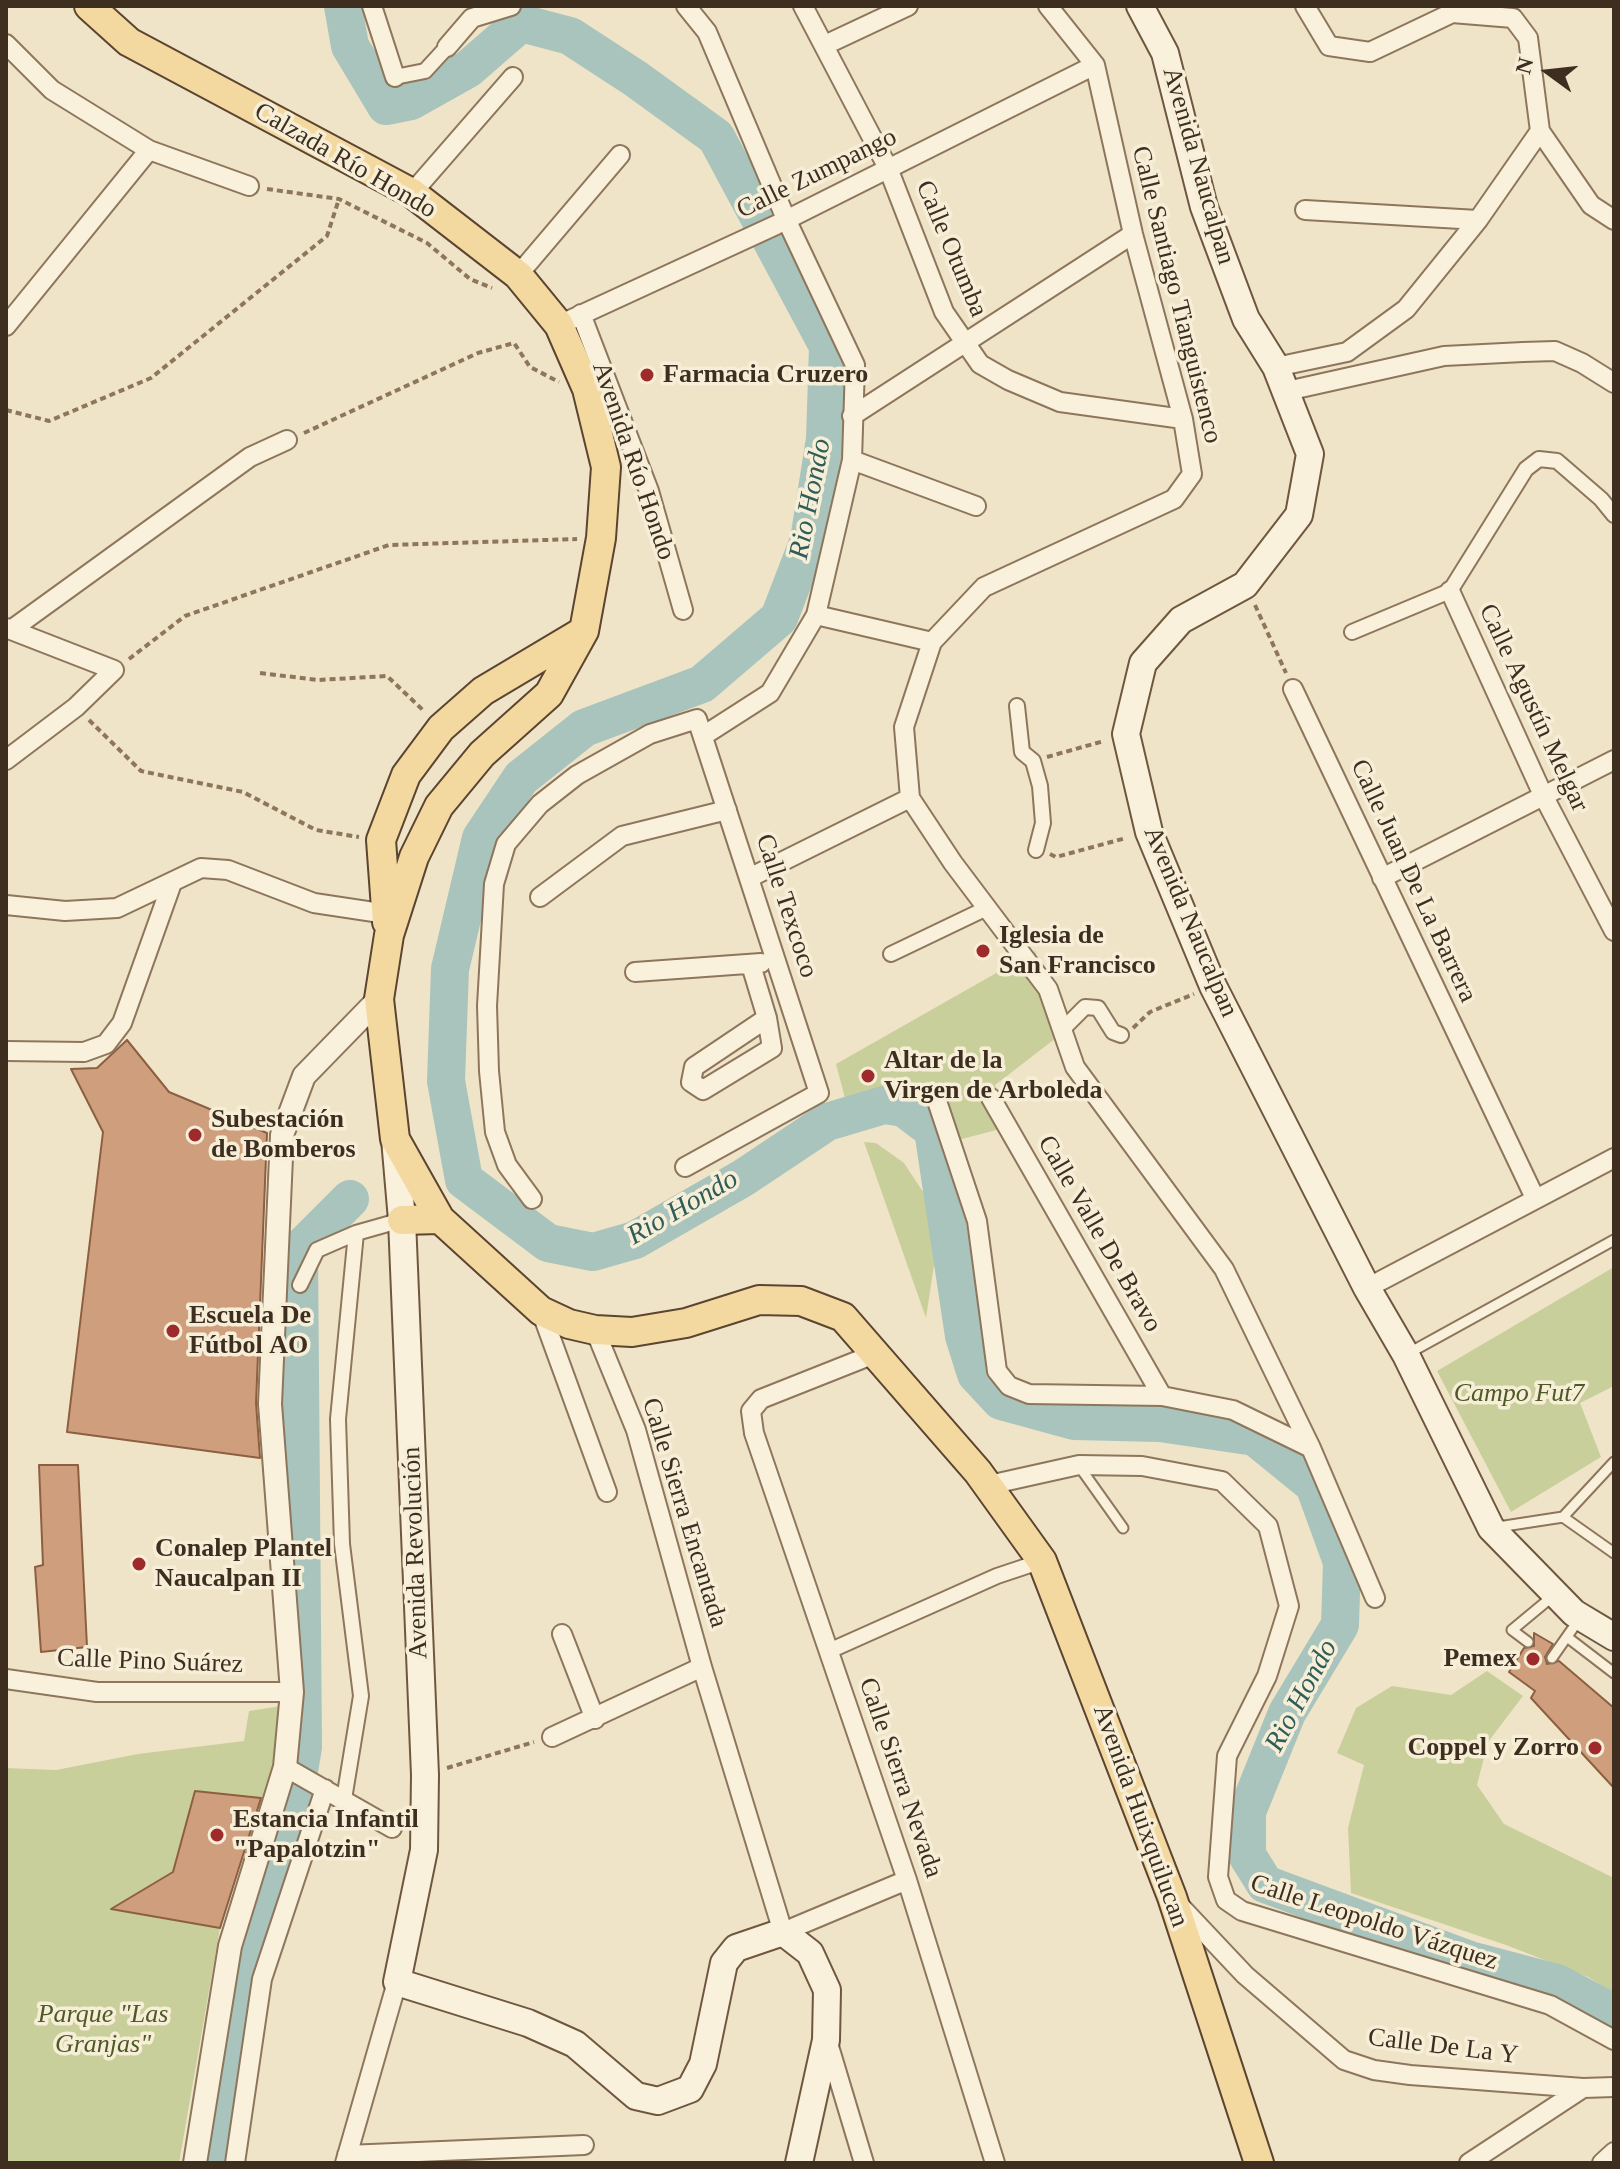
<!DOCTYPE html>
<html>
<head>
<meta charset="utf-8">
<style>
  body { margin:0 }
  #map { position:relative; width:1620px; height:2169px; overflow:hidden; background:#f0e4c8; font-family:"Times New Roman",serif }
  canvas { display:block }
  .frame { position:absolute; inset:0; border:8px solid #3d2e20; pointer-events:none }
  .north { position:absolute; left:1508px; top:32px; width:80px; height:80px; -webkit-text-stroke:6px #f7eed8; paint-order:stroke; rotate:285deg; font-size:22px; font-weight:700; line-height:32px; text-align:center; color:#3d2e20 }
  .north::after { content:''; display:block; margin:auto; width:28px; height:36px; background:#3d2e20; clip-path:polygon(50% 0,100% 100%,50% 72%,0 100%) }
</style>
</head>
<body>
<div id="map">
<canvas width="1620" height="2169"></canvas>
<div class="frame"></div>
<div class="north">N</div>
</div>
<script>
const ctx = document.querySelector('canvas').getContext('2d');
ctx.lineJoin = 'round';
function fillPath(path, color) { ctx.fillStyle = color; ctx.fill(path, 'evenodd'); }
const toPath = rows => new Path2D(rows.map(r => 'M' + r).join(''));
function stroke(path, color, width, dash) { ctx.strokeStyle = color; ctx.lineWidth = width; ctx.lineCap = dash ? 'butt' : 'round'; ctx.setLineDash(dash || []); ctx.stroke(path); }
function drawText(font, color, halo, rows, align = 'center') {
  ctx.font = font + ' "Times New Roman",serif'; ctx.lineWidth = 7; ctx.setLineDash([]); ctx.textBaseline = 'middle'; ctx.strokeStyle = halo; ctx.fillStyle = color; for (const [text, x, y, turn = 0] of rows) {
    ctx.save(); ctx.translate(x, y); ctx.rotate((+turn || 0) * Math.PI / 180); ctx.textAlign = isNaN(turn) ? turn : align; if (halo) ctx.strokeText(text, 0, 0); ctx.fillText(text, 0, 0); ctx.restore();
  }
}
const green = toPath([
  [1035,951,1053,995,1060,1035,995,1085,1008,1127,954,1141,947,1116,918,1101,880,1094,847,1106,836,1064],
  [864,1142,876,1143,904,1163,931,1204,934,1265,926,1318],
  [1614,1267,1614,1386,1580,1403,1601,1457,1511,1512,1437,1371],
  [1487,1671,1523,1696,1488,1742,1477,1785,1504,1824,1614,1878,1614,1993,1588,1977,1506,1945,1351,1893,1348,1828,1364,1765,1337,1753,1356,1708,1392,1686,1451,1695],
  [281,1706,273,1768,264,1799,195,1791,173,1872,113,1909,220,1928,179,2163,6,2163,6,1768,56,1770,138,1754,244,1741,249,1711]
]);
const river = toPath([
  [343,6,350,46,386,106,411,101,468,69,521,23,570,36,636,79,716,137,828,346,825,439,809,540,779,618,702,684,584,728,521,778,481,838,450,969,446,1081,464,1180,548,1243,593,1252,635,1240,743,1178,827,1122,884,1105,904,1108,933,1130,964,1336,976,1374,1001,1401,1074,1421,1160,1423,1255,1437,1314,1485,1342,1562,1340,1625,1287,1713,1247,1812,1247,1855,1265,1884,1470,1960,1557,1983,1614,2013],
  [217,2163,236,1963,292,1812,303,1747,299,1250,350,1199]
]);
const building = toPath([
  [127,1040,169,1092,267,1133,256,1403,260,1458,67,1432,103,1132,71,1069,97,1068,127,1040],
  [39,1465,78,1465,87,1647,41,1652,35,1567,43,1565,39,1465],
  [1534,1633,1553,1644,1545,1657,1547,1664,1559,1661,1614,1708,1614,1788,1531,1698,1535,1691,1509,1672,1524,1648,1534,1646,1534,1633],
  [195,1791,261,1798,220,1928,111,1909,173,1872,195,1791]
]);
const path = toPath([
  [267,189,339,199,427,243,470,279,492,288],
  [6,410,49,421,151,378,327,236,339,199],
  [304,433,478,353,514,343,530,367,559,382],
  [1255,605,1286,673],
  [129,659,185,616,389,545,577,539],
  [260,673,318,680,387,676,425,712],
  [89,720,141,771,243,792,316,830,359,837],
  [1047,757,1104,741],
  [1050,854,1056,857,1126,838],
  [1133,1028,1150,1012,1194,994],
  [447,1768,534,1742]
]);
const service = toPath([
  [1409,1353,1614,1240],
  [1079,1466,1123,1528],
  [1563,1517,1614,1553],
  [1498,1527,1563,1517,1614,1462],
  [1567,1637,1614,1673],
  [1528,1642,1512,1630,1553,1596],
  [1552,1658,1580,1618]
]);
const pedestrian = toPath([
  [395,77,425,71,447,47],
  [1352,632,1450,591,1526,469,1539,459,1557,461,1601,499,1614,515],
  [1017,706,1022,752,1033,761,1040,786,1043,823,1036,850],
  [891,954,987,908],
  [1062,1030,1085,1007,1098,1008,1113,1032,1121,1035],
  [300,1285,317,1250,356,1233,402,1220],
  [829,1651,997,1576,1042,1561],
  [344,1799,361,1696,342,1544,338,1419,356,1233]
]);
const minor = toPath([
  [372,6,395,77],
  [686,6,707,32,786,219,855,365,852,460,816,615,770,693,703,736],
  [803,6,888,168,944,312,980,364,1008,380,1060,402,1183,419],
  [1048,6,1095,65,1133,234,1183,419,1192,474,1174,499,984,587,932,642,904,727,910,798,953,863,1048,989,1075,1067,1224,1269,1311,1448,1375,1598],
  [1305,6,1329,46,1370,52,1452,13,1513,18,1528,38,1540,131,1591,205,1614,220],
  [6,44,52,90,149,150,249,186],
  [825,45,908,6],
  [447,47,472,18,511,6],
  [412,193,513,77],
  [1305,210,1478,220],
  [518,275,620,155],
  [581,314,649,491,683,610],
  [559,325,776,225,1095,65],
  [6,326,149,150],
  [1276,367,1347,352,1406,309,1478,220,1540,131],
  [1287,391,1444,356,1523,352,1555,351,1582,363,1614,383],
  [852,416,1133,234],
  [852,460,976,506],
  [1450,591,1543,795,1614,931],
  [816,615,932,642],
  [6,628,114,670,76,707,6,760],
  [11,630,250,457,287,440],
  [1293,689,1535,1198],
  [751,877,910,798],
  [1382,878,1614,760],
  [540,897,622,836,727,810],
  [6,905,65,911,117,908,201,868,228,870,314,903,387,914],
  [751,965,767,1018,772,1048,703,1090,691,1082,694,1067,767,1018],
  [635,972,761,963],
  [6,1051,84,1052,106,1044,122,1023,172,883],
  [935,1095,977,1221,997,1371,1009,1386,1029,1394,1162,1396,1233,1410,1311,1448],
  [991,1098,1162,1396],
  [532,1199,507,1165,495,1132,489,1071,487,1006,494,884,506,844,540,804,577,775,650,734,697,719,819,1093,685,1167],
  [1367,1288,1614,1158],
  [541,1311,607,1492],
  [595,1330,636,1430,702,1667,783,1932,907,1880],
  [877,1353,761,1399,751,1411,754,1433,907,1880,995,2163],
  [989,1485,1079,1465,1142,1466,1222,1481,1268,1526,1289,1606,1267,1676,1227,1756,1218,1877,1226,1900,1242,1911,1550,2005,1614,2040],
  [562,1634,595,1719],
  [6,1679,97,1692,292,1692],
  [552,1737,702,1667],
  [285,1767,392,1828],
  [1179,1905,1245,1975,1344,2060,1374,2070,1410,2075,1583,2088],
  [828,2043,864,2163],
  [347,2155,584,2145],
  [235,2163,262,1979,325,1789],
  [345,2163,397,1982],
  [1469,2163,1583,2088,1614,2087],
  [1602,2163,1614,2152]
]);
const tertiary = toPath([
  [195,2163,230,1946,285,1767,292,1692,270,1404,282,1135,304,1076,379,999]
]);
const secondary = toPath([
  [1140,6,1165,53,1204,207,1246,319,1276,367,1310,454,1299,515,1245,585,1181,620,1143,663,1126,734,1149,832,1213,986,1367,1288,1406,1355,1491,1528,1574,1613,1614,1637],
  [395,1139,402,1220,425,1775,424,1850,397,1982,528,2023,575,2044,636,2096,658,2101,690,2089,703,2064,724,1963,736,1948,783,1932,810,1953,827,1990,826,2040,799,2163]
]);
const primary = toPath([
  [89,6,129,42,412,193,518,275,559,325,587,389,606,467,601,538,584,631,549,694,482,754,439,806,414,857,389,935,379,999,395,1139,440,1219,541,1311,569,1324,595,1330,632,1332,686,1323,759,1300,801,1301,843,1317,978,1472,1042,1561,1172,1897,1259,2163],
  [387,922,381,840,406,775,441,728,483,691,582,632],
  [402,1220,440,1219]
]);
const markers = [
  [647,375,8,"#9e2a2b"],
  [983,951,8,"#9e2a2b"],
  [868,1076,8,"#9e2a2b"],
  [195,1135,8,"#9e2a2b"],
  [173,1331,8,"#9e2a2b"],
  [139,1564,8,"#9e2a2b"],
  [1533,1659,8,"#9e2a2b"],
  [1595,1748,8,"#9e2a2b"],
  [217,1835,8,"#9e2a2b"]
];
const streetNames = [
  ["Calzada Río Hondo",345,161,30],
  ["Avenida Naucalpan",1198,166,74],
  ["Calle Zumpango",817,174,-26],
  ["Calle Otumba",951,249,67],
  ["Calle Santiago Tianguistenco",1176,295,76],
  ["Avenida Río Hondo",633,461,71],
  ["Calle Agustín Melgar",1533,708,65],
  ["Calle Juan De La Barrera",1413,881,65],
  ["Calle Texcoco",786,906,72],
  ["Avenida Naucalpan",1190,922,67],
  ["Calle Valle De Bravo",1099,1234,60],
  ["Calle Sierra Encantada",684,1513,73],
  ["Avenida Revolución",416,1553,-92],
  ["Calle Pino Suárez",150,1662,2],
  ["Calle Sierra Nevada",900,1778,71],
  ["Avenida Huixquilucan",1140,1816,70],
  ["Calle Leopoldo Vázquez",1374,1923,18],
  ["Calle De La Y",1443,2047,7]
];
const poiNames = [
  ["Farmacia Cruzero",663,375],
  ["Iglesia de",999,936],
  ["San Francisco",999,966],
  ["Altar de la",884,1061],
  ["Virgen de Arboleda",884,1091],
  ["Subestación",211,1120],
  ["de Bomberos",211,1150],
  ["Escuela De",189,1316],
  ["Fútbol AO",189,1346],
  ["Conalep Plantel",155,1549],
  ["Naucalpan II",155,1579],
  ["Pemex",1517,1659,"right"],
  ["Coppel y Zorro",1579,1748,"right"],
  ["Estancia Infantil",233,1820],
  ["\"Papalotzin\"",233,1850]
];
const parkNames = [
  ["Campo Fut7",1519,1394],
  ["Parque \"Las",103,2015],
  ["Granjas\"",103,2045]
];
const waterNames = [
  ["Rio Hondo",811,499,-79],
  ["Rio Hondo",683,1208,-30],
  ["Rio Hondo",1302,1696,-62]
];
fillPath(green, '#c9cf9b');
stroke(river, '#a9c4bc', 38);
fillPath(building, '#cf9f7d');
stroke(building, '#8d5f41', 2);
stroke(service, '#8d765c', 13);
stroke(pedestrian, '#8d765c', 18);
stroke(minor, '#8d765c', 22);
stroke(tertiary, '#8d765c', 26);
stroke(secondary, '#6f573f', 30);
stroke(primary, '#5b4430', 32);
stroke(path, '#8d765c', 4, [6, 4]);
stroke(service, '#faf1dc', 9);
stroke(pedestrian, '#faf1dc', 14);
stroke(minor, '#faf1dc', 18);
stroke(tertiary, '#faf1dc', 22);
stroke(secondary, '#faf1dc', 26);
stroke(primary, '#f3d9a0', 28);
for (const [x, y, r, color] of markers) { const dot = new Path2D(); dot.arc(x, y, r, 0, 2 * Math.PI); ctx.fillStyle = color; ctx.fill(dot); stroke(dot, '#f7eed8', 3); }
drawText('26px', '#3d2e20', '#f7eed8', streetNames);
drawText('bold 26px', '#3d2e20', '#f7eed8', poiNames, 'left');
drawText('italic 26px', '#4d5a26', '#f7eed8', parkNames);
drawText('italic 28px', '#2f5d5a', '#f7eed8', waterNames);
</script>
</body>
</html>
